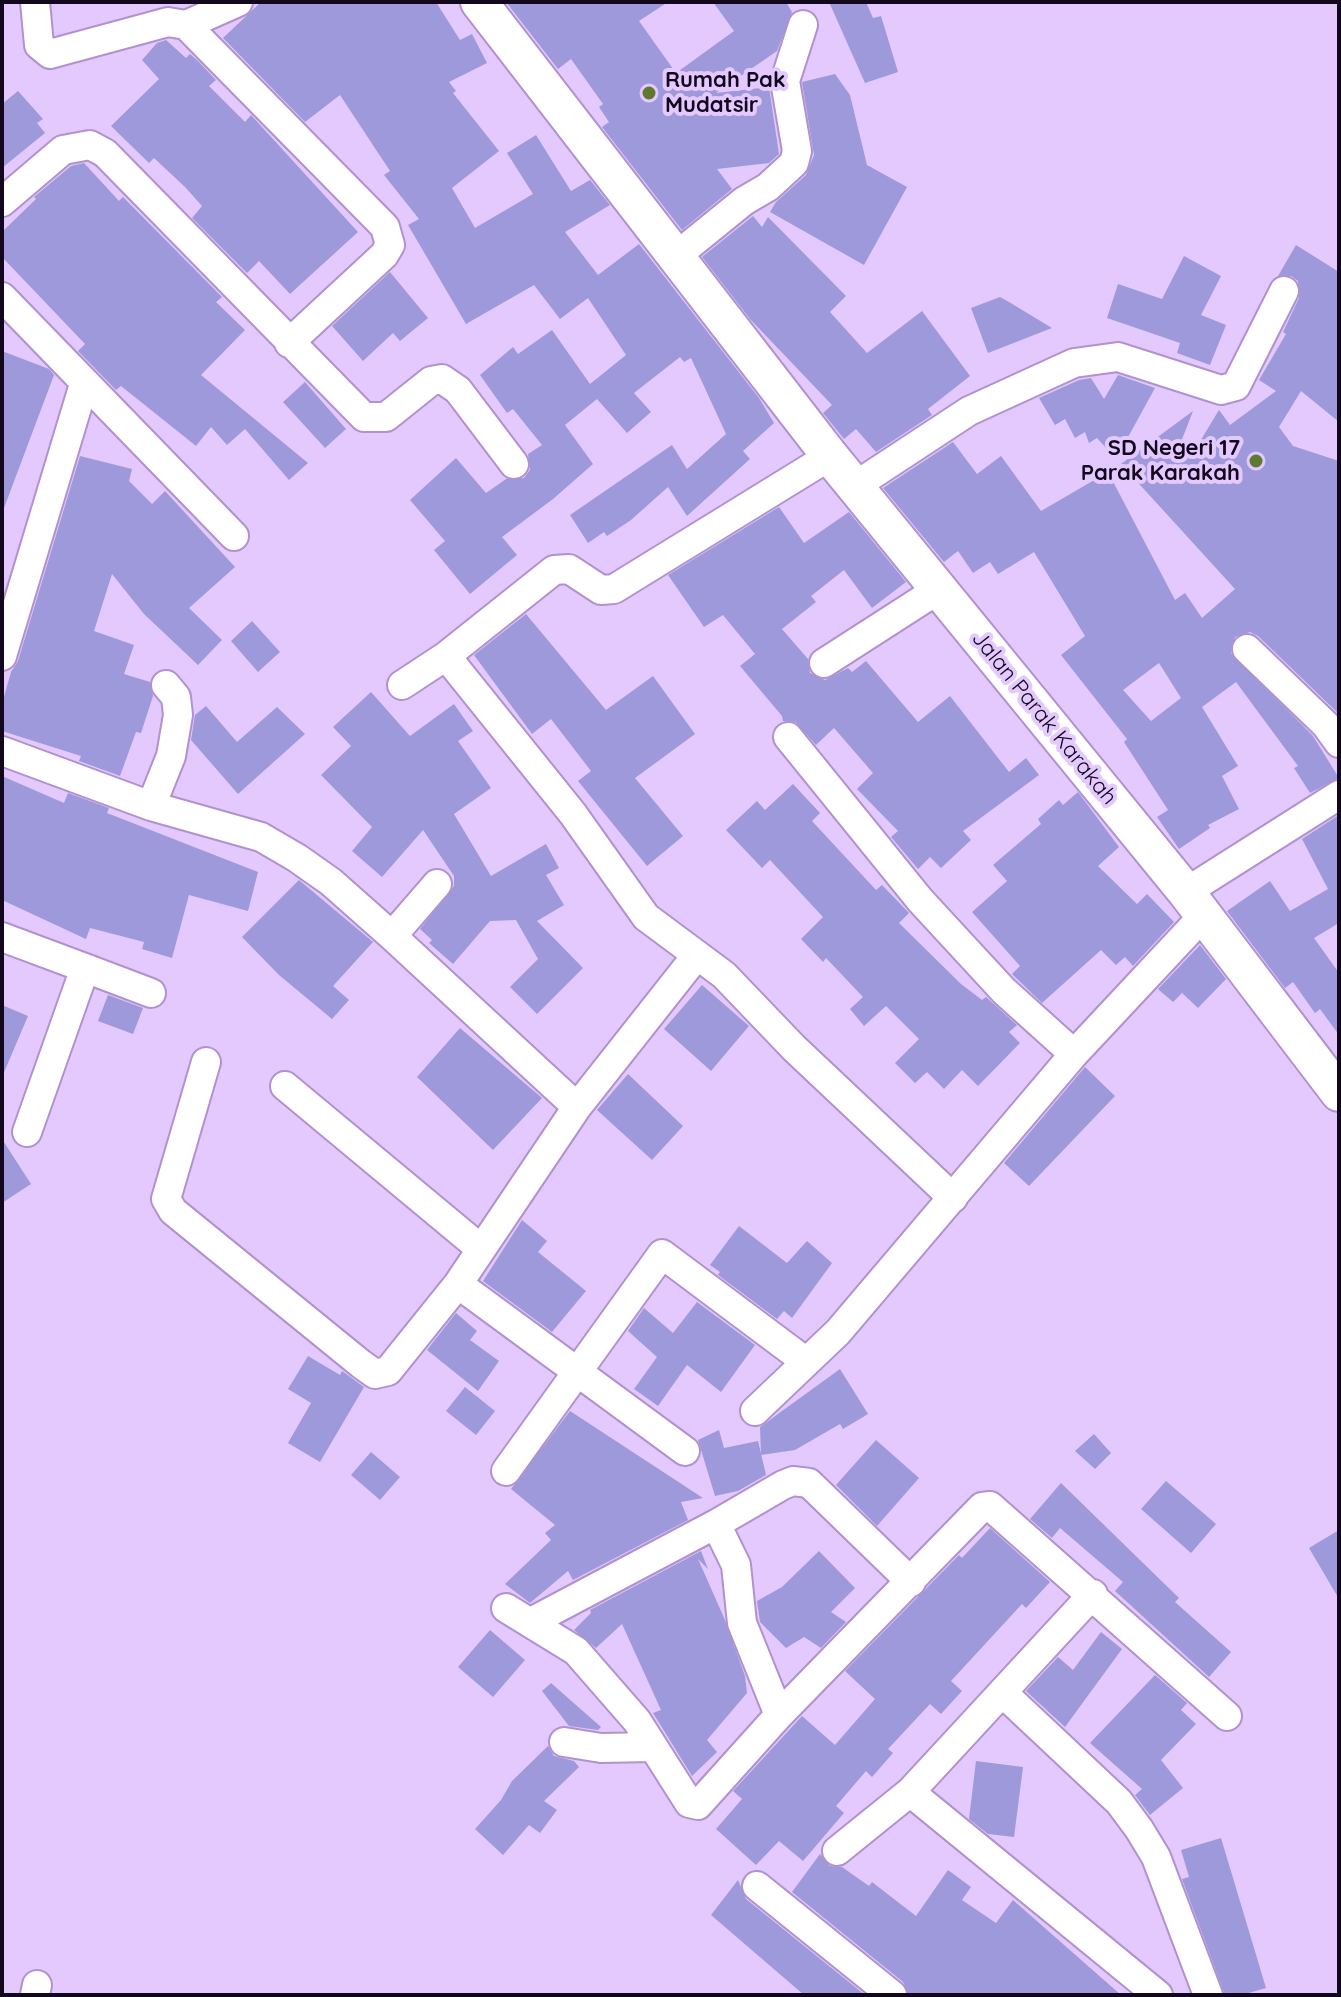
<!DOCTYPE html>
<html>
<head>
<meta charset="utf-8">
<style>
  body { margin:0 }
  #map { position:relative; width:1341px; height:1997px; overflow:hidden; background:#e3c9fe; font-family:Quicksand,sans-serif }
  canvas { display:block }
  .frame { position:absolute; inset:0; border:4px solid #13071d; pointer-events:none }
</style>
</head>
<body>
<div id="map">
<canvas width="1341" height="1997"></canvas>
<div class="frame"></div>
</div>
<script>
const ctx = document.querySelector('canvas').getContext('2d');
ctx.lineJoin = 'round';
function fillPath(path, color) { ctx.fillStyle = color; ctx.fill(path, 'evenodd'); }
const toPath = rows => new Path2D(rows.map(r => 'M' + r).join(''));
function stroke(path, color, width, dash) { ctx.strokeStyle = color; ctx.lineWidth = width; ctx.lineCap = dash ? 'butt' : 'round'; ctx.setLineDash(dash || []); ctx.stroke(path); }
function drawText(font, color, halo, rows, align = 'center') {
  ctx.font = font + ' Quicksand,sans-serif'; ctx.lineWidth = 8; ctx.setLineDash([]); ctx.textBaseline = 'middle'; ctx.strokeStyle = halo; ctx.fillStyle = color; for (const [text, x, y, turn = 0] of rows) {
    ctx.save(); ctx.translate(x, y); ctx.rotate((+turn || 0) * Math.PI / 180); ctx.textAlign = isNaN(turn) ? turn : align; if (halo) ctx.strokeText(text, 0, 0); ctx.fillText(text, 0, 0); ctx.restore();
  }
}
const building = toPath([
  [261,2,436,2,460,40,472,34,487,63,449,82,456,91,453,93,499,151,452,188,475,228,533,194,507,153,536,135,571,191,590,180,610,205,565,232,598,275,639,244,759,398,774,423,743,451,750,459,687,516,668,487,631,520,607,536,604,532,588,543,570,515,672,445,687,469,726,434,691,358,684,362,680,357,634,393,651,412,627,433,597,399,565,425,593,464,553,499,502,537,517,555,470,594,434,550,445,541,410,500,456,458,486,493,506,479,524,478,530,470,528,454,542,445,513,409,507,413,480,375,513,347,518,354,552,330,590,384,626,355,588,298,560,319,534,285,466,324,408,225,419,219,384,175,390,171,340,95,305,122,223,38],
  [506,2,668,2,639,21,676,73,734,31,713,2,786,2,792,12,777,51,716,93,769,87,779,154,769,163,717,169,732,189,682,230,602,127,609,122,599,107,603,104,571,59,558,69],
  [829,2,866,2,873,18,881,16,898,72,865,83],
  [166,40,186,58,190,54,198,61,216,80,209,86,245,122,251,115,358,232,290,294,259,261,247,273,192,218,202,206,185,187,154,158,149,163,111,126,159,79,142,60,157,43],
  [835,74,850,95,867,165,907,187,864,265,770,212,776,202,806,175,814,155,802,82],
  [18,91,43,119,37,123,45,133,2,168,2,104],
  [84,163,119,201,123,197,222,297,216,302,245,330,201,375,308,463,289,480,245,429,227,445,211,427,196,446,121,386,116,390,78,351,85,344,2,257,2,232,36,199,34,197,71,166],
  [753,216,762,227,768,217,846,296,830,312,867,353,922,311,970,376,928,409,932,415,876,452,856,429,844,439,823,413,832,405,750,319,702,257],
  [1296,245,1339,272,1339,422,1301,391,1279,427,1293,446,1339,461,1339,714,1258,636,1250,632,1235,637,1231,653,1313,736,1339,778,1310,793,1294,768,1298,766,1236,682,1202,707,1238,766,1222,776,1239,809,1208,825,1210,828,1179,849,1157,817,1168,810,1124,742,1127,739,1061,655,1085,636,1034,552,998,574,990,562,973,573,958,551,944,562,883,488,953,442,977,474,1001,456,1041,511,1108,472,1175,600,1185,593,1202,618,1235,589,1121,464,1193,411,1179,447,1193,453,1219,410,1230,425,1276,391,1259,380,1286,334,1283,332,1299,298,1298,281,1291,276,1278,276],
  [1159,663,1181,698,1151,721,1123,690],
  [1184,256,1221,276,1201,315,1226,325,1210,365,1177,353,1180,343,1107,318,1118,284,1162,299],
  [390,272,428,318,400,341,393,333,363,361,332,326],
  [1000,297,1009,302,1052,328,988,353,971,308],
  [2,351,49,369,54,375,4,508],
  [1118,375,1155,388,1116,459,1097,438,1089,443,1085,432,1075,438,1065,419,1055,425,1039,398,1079,380,1091,378,1104,399],
  [305,382,346,429,325,448,283,402],
  [80,456,132,469,129,481,152,504,165,491,235,567,189,608,222,640,198,665,144,614,112,574,94,631,134,645,124,674,150,682,153,696,141,733,136,732,120,776,79,761,81,756,2,731,2,704,11,672,18,661],
  [779,507,804,543,849,512,906,582,872,608,844,570,811,596,816,602,782,629,808,659,810,673,825,680,848,668,852,672,866,661,918,722,950,696,1009,772,1026,758,1039,775,963,831,971,840,941,868,930,857,918,869,891,837,898,831,857,789,873,773,834,728,816,745,795,722,783,721,782,716,740,666,755,654,723,615,704,627,668,575],
  [526,614,606,710,653,676,695,734,635,778,683,836,647,866,578,781,591,771,551,719,532,734,474,655],
  [252,621,280,652,258,672,231,641],
  [371,692,410,736,454,704,473,731,458,741,491,788,454,814,491,876,546,844,559,868,546,875,564,905,537,921,583,968,537,1014,510,987,538,959,516,920,490,921,453,964,429,943,432,940,420,929,454,886,454,876,423,830,382,877,352,851,372,827,321,775,351,746,333,727],
  [206,706,237,742,277,707,305,734,238,794,191,740,195,715],
  [2,776,64,803,68,793,109,808,107,813,258,872,248,911,189,895,172,958,142,949,144,942,90,928,86,939,2,900],
  [793,784,820,813,812,821,876,890,882,885,909,913,899,923,961,984,982,1000,986,997,1017,1025,1009,1032,1020,1043,978,1086,962,1070,944,1089,927,1072,915,1083,895,1063,919,1039,886,1006,864,1026,850,1009,863,997,826,958,823,962,801,939,823,917,770,860,762,868,726,830,757,801,765,810],
  [1078,792,1119,847,1098,866,1137,904,1147,894,1174,922,1133,966,1125,957,1116,965,1101,950,1042,1003,1012,974,1020,966,972,912,1007,881,993,865,1041,824,1038,819,1059,800,1063,805],
  [1339,815,1339,923,1314,938,1339,973,1339,1035,1320,1009,1315,1013,1293,982,1285,988,1227,911,1270,881,1290,911,1328,889,1302,839],
  [299,880,373,942,333,986,349,1000,332,1019,279,975,242,937],
  [1200,945,1226,979,1198,1008,1182,993,1173,1002,1158,989],
  [702,985,749,1026,711,1071,664,1029],
  [108,995,143,1008,133,1034,98,1021],
  [2,1005,28,1016,2,1077],
  [460,1028,542,1098,493,1150,417,1077],
  [1085,1067,1115,1096,1029,1186,1004,1163],
  [628,1074,683,1126,652,1160,597,1110],
  [2,1139,31,1184,2,1203],
  [522,1220,547,1241,538,1252,586,1291,552,1332,483,1281],
  [739,1226,787,1263,807,1241,832,1263,792,1318,784,1311,777,1319,718,1275,720,1272,710,1265],
  [697,1302,755,1345,721,1392,687,1365,658,1406,634,1389,657,1357,628,1331,644,1308,673,1333],
  [456,1313,477,1331,470,1340,499,1361,478,1391,427,1350],
  [308,1356,340,1375,342,1371,364,1387,320,1462,288,1443,311,1403,288,1389],
  [840,1369,868,1414,843,1429,840,1424,795,1450,761,1455,760,1427],
  [465,1387,495,1411,476,1435,446,1411],
  [570,1411,703,1498,681,1502,688,1520,573,1580,568,1571,530,1603,505,1584,551,1540,545,1533,555,1525,511,1489],
  [719,1430,724,1448,758,1441,766,1475,738,1491,715,1496,698,1440],
  [1094,1434,1111,1453,1095,1469,1075,1451],
  [876,1440,919,1478,877,1526,836,1485],
  [371,1452,400,1477,380,1500,351,1475],
  [1166,1481,1216,1524,1191,1553,1141,1509],
  [1061,1483,1179,1598,1175,1602,1231,1652,1209,1677,1115,1591,1123,1582,1060,1528,1052,1538,1030,1519],
  [990,1528,1050,1582,1026,1608,1022,1604,951,1681,962,1691,941,1714,930,1704,888,1749,893,1753,872,1777,866,1771,836,1806,844,1813,803,1861,779,1841,756,1865,716,1829,742,1799,733,1791,802,1716,835,1745,875,1699,845,1671,959,1555,962,1558],
  [1339,1530,1339,1599,1309,1548],
  [701,1551,708,1569,698,1559,725,1620,745,1676,747,1693,707,1740,717,1752,692,1776,653,1713,661,1710,622,1624,596,1648,574,1630,591,1613,590,1610],
  [819,1551,855,1588,831,1612,846,1622,821,1648,804,1637,786,1648,760,1622,757,1601,782,1587],
  [490,1630,525,1660,493,1697,458,1667],
  [1101,1632,1122,1649,1065,1727,1026,1691,1058,1657,1073,1670],
  [1155,1675,1187,1703,1181,1710,1196,1724,1161,1760,1183,1788,1150,1815,1135,1795,1142,1789,1090,1743],
  [551,1683,601,1727,598,1730,569,1726,542,1691],
  [548,1746,554,1756,574,1761,579,1767,544,1801,557,1810,540,1833,529,1825,503,1855,475,1829,501,1800,512,1781],
  [976,1761,1023,1767,1014,1837,988,1834,969,1819],
  [1221,1838,1266,1988,1242,1995,1225,1995,1182,1879,1189,1877,1181,1850],
  [820,1854,830,1866,842,1867,869,1886,872,1882,916,1916,948,1870,971,1887,962,1900,996,1923,1013,1900,1121,1995,909,1995,903,1982,792,1892],
  [738,1880,746,1899,865,1995,804,1995,711,1915]
]);
const minor = toPath([
  [35,2,39,45,50,54,168,22,186,25,385,227,390,245,384,255,289,343],
  [186,25,238,2],
  [2,202,63,150,90,145,105,153,364,417,386,417,431,381,442,379,458,390,514,464],
  [675,257,744,201,768,187,794,163,797,151,785,81,803,25],
  [2,297,234,536],
  [855,486,969,411,1074,363,1118,357,1221,390,1236,386,1284,291],
  [1247,649,1326,725,1339,743],
  [2,656,84,384],
  [446,656,573,814,646,917,724,975,794,1048,953,1198],
  [824,663,939,589],
  [402,685,446,656,554,570,569,569,601,590,614,589,830,456],
  [788,737,920,900,1004,991,1074,1054,1204,915],
  [2,751,151,806,261,837,297,858,331,882,392,936,577,1107],
  [151,806,171,756,178,715,176,697,166,685],
  [1186,892,1339,795],
  [392,936,437,884],
  [2,937,85,968,27,1132],
  [85,968,151,993],
  [206,1062,166,1199,173,1211,361,1364,375,1374,388,1371,458,1284,577,1107,697,955],
  [285,1086,481,1249],
  [458,1284,685,1451],
  [755,1411,838,1332,1074,1054],
  [506,1471,662,1254,805,1361],
  [506,1608,576,1651,637,1721,689,1803,698,1805,779,1715,982,1507,990,1506,1227,1716],
  [531,1622,716,1524],
  [1004,1694,1119,1802,1139,1829,1156,1857,1208,1995],
  [779,1715,742,1623,736,1565,716,1524,783,1485,793,1481,809,1483,911,1582],
  [564,1742,601,1748,652,1747],
  [910,1792,1158,1995],
  [837,1851,910,1792,1093,1594],
  [757,1886,892,1995],
  [35,1995,37,1985]
]);
const tertiary = toPath([
  [479,2,830,456,1186,892,1339,1093]
]);
const markers = [
  [649,93,8,"#5e7a2f"],
  [1256,461,8,"#5e7a2f"]
];
const poiNames = [
  ["Rumah Pak",665,80],
  ["Mudatsir",665,105],
  ["SD Negeri 17",1240,448,"right"],
  ["Parak Karakah",1240,473,"right"]
];
const streetNames = [
  ["Jalan Parak Karakah",1044,718,51]
];
fillPath(building, '#9e99db');
stroke(minor, '#b191cf', 32);
stroke(tertiary, '#b191cf', 40);
stroke(minor, '#fff', 28);
stroke(tertiary, '#fff', 36);
for (const [x, y, r, color] of markers) { const dot = new Path2D(); dot.arc(x, y, r, 0, 2 * Math.PI); ctx.fillStyle = color; ctx.fill(dot); stroke(dot, '#e3c9fe', 3); }
drawText('bold 22px', '#13071d', '#e3c9fe', poiNames, 'left');
drawText('22px', '#13071d', '#e3c9fe', streetNames);
</script>
</body>
</html>
